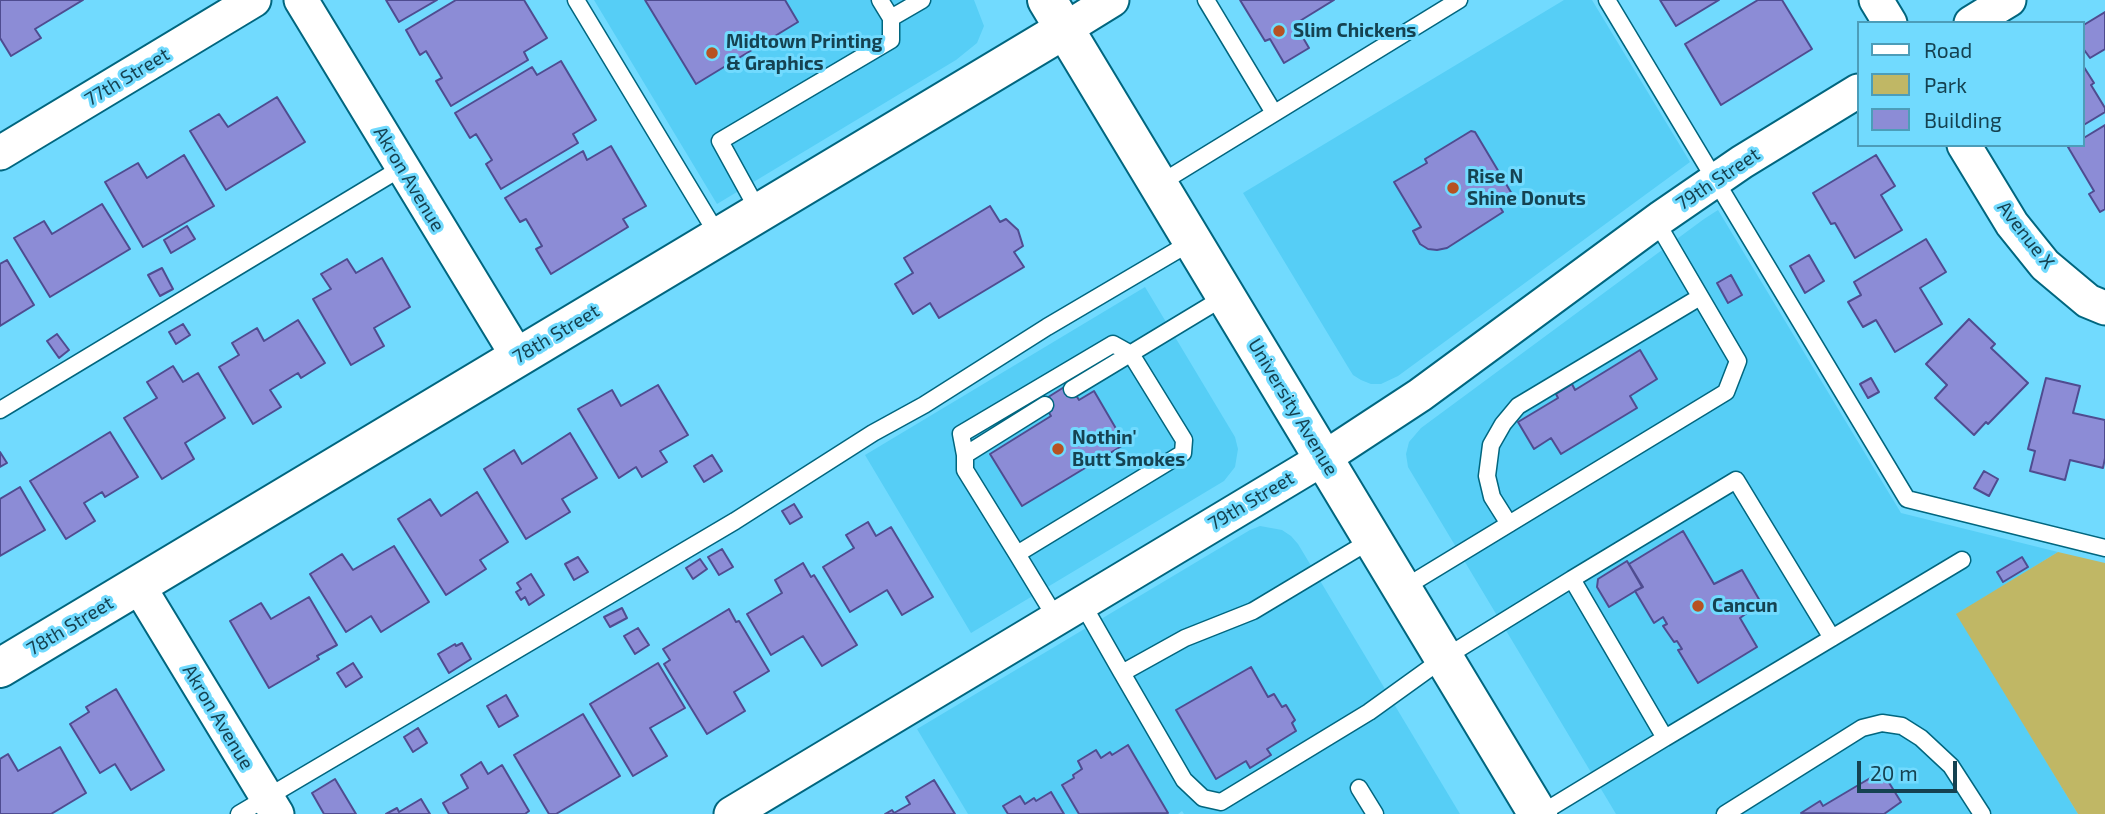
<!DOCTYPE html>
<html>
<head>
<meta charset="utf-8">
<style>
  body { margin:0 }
  #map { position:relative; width:2105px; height:814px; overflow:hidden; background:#71dafe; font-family:"Exo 2",sans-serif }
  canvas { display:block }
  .legend { position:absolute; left:1857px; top:21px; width:228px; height:126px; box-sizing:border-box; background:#71dafe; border:2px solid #4c9db9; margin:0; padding:9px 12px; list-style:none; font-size:21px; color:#154251 }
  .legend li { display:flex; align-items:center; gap:14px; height:35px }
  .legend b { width:35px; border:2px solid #4c9db9 }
  .scale { position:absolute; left:1857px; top:761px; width:100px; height:32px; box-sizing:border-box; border:4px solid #154251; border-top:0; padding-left:9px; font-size:21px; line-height:24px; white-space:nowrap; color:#154251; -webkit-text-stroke:5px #71dafe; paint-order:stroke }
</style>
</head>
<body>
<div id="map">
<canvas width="2105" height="814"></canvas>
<ul class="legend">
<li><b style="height:9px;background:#fff"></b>Road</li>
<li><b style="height:19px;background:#c0b765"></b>Park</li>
<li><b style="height:19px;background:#8c8cd6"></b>Building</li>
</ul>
<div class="scale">20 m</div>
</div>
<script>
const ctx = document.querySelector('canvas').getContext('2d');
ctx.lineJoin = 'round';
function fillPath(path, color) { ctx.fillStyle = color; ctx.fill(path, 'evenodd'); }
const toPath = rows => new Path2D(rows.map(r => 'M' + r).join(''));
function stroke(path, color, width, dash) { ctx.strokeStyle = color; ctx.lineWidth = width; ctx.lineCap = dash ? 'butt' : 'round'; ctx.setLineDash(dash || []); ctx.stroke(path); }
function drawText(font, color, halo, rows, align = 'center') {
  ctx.font = font + ' "Exo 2",sans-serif'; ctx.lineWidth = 6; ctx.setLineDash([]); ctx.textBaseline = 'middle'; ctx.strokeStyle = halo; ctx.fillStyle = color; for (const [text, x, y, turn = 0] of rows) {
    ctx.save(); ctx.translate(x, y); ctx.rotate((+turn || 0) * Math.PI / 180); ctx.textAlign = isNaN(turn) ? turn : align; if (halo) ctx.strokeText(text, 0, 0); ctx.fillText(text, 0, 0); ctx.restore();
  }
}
const built = toPath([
  [594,0,974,0,984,26,977,43,956,60,717,204],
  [1564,0,1592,0,1690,162,1398,376,1381,384,1371,384,1361,380,1353,375,1348,367,1243,193],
  [1718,210,1901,513,2058,552,1957,614,2078,814,1616,814,1408,467,1406,454,1409,442,1421,428,1704,219],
  [1145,287,1235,437,1238,449,1235,467,1224,481,971,633,865,455],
  [1260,526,1282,530,1291,536,1298,544,1460,814,1184,814,1182,811,1178,814,968,814,917,729,1250,530]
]);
const green = toPath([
  [2058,552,2105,563,2105,814,2078,814,1956,614]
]);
const building = toPath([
  [0,0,83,0,35,29,41,38,11,56,0,38,0,0],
  [386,0,437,0,399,22,386,0],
  [456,0,524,0,547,38,524,52,528,60,451,106,436,81,442,78,426,51,420,55,406,30,456,0],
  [645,0,785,0,798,22,696,84,645,0],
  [1240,0,1334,0,1295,24,1309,48,1284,63,1270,39,1265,41,1240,0],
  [1660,0,1719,0,1676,26,1660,0],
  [1758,0,1782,0,1812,49,1721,105,1685,44,1758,0],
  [2105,12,2105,49,2090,58,2082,47,2082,26,2105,12],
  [561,61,596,120,573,134,578,143,501,189,486,164,492,160,476,134,470,138,455,113,532,67,537,75,561,61],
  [2082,64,2094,83,2091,85,2105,108,2105,112,2082,126,2082,64],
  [277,97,305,142,226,190,190,131,219,114,228,127,277,97],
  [2105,125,2105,209,2100,212,2089,194,2094,191,2068,147,2072,145,2082,145,2082,139,2105,125],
  [1471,131,1475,132,1512,194,1512,200,1500,207,1503,212,1447,248,1437,250,1428,249,1420,244,1413,231,1421,227,1394,182,1427,163,1425,159,1471,131],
  [611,146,646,206,623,219,628,227,551,274,536,249,542,246,526,219,520,222,505,198,583,151,587,160,611,146],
  [184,155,214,206,143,247,105,182,138,163,147,178,184,155],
  [1876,155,1895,186,1881,195,1902,230,1855,258,1835,223,1831,224,1813,193,1876,155],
  [102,204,130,249,50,297,14,238,44,221,52,234,102,204],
  [990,206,1000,222,1006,219,1018,230,1023,246,1014,252,1024,267,939,318,930,303,913,314,895,284,913,273,904,258,990,206],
  [187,226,195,239,171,253,164,240,187,226],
  [1926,239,1946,272,1920,288,1942,324,1895,352,1876,320,1863,327,1848,302,1861,295,1854,282,1926,239],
  [1809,255,1824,281,1805,293,1790,266,1809,255],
  [382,258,410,307,374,328,384,346,351,365,313,299,331,289,321,274,347,259,356,273,382,258],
  [7,260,34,305,0,326,0,264,7,260],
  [162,268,173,289,160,296,148,275,162,268],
  [1731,275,1742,295,1728,303,1717,283,1731,275],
  [1969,319,1995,344,1991,348,2028,383,1988,424,1986,422,1974,435,1935,398,1947,385,1926,364,1969,319],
  [298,320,325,363,301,378,298,373,270,390,281,407,253,424,219,367,239,355,232,343,257,328,264,341,298,320],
  [183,324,190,335,176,344,169,332,183,324],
  [57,334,69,350,59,358,47,341,57,334],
  [1640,350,1657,379,1630,396,1637,408,1561,454,1551,438,1534,449,1518,422,1558,398,1556,394,1572,384,1575,390,1640,350],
  [173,366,183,382,198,373,225,418,185,443,194,459,162,479,124,418,157,398,147,382,173,366],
  [1871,378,1879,392,1868,398,1860,384,1871,378],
  [2046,378,2080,386,2073,413,2105,420,2105,458,2103,468,2070,460,2065,480,2030,471,2035,451,2028,449,2046,378],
  [1069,384,1079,400,1094,391,1125,444,1022,506,990,454,1051,416,1042,401,1069,384],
  [658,385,688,435,660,451,667,462,642,477,636,467,619,478,578,409,612,390,621,406,658,385],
  [110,432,138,477,105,497,102,492,84,503,95,521,66,539,30,481,110,432],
  [570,433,597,478,562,499,570,512,526,539,484,469,514,450,522,464,570,433],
  [0,452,7,463,0,467,0,452],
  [712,455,722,471,704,482,694,466,712,455],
  [1984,471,1998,479,1989,496,1974,488,1984,471],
  [20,487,45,530,0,556,0,499,20,487],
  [477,492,508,542,480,560,486,569,446,595,398,519,430,499,441,516,477,492],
  [794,504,802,517,790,524,782,511,794,504],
  [868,522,876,536,891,527,933,597,902,615,887,590,850,612,823,567,854,548,846,535,868,522],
  [1683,531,1714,584,1742,570,1760,601,1745,610,1747,613,1740,618,1757,647,1698,683,1678,650,1682,649,1677,641,1674,642,1663,626,1667,624,1663,617,1654,623,1635,591,1643,587,1629,564,1683,531],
  [394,546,429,602,381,632,371,616,346,632,310,574,342,554,353,570,394,546],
  [722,549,733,567,719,575,708,557,722,549],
  [578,557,588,572,574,580,565,564,578,557],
  [2022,557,2028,567,2003,582,1997,572,2022,557],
  [700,559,707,569,693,579,686,568,700,559],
  [1627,561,1642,587,1609,607,1597,587,1598,579,1627,561],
  [803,563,811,577,814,575,857,645,822,666,803,636,771,655,747,614,782,593,775,580,803,563],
  [531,574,544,595,529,605,525,597,521,600,516,592,521,589,517,583,531,574],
  [309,597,337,645,317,656,319,659,269,688,230,621,261,603,271,619,309,597],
  [622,608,627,618,610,627,604,617,622,608],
  [729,609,736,622,739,621,769,671,734,692,745,711,707,734,664,664,670,660,663,649,729,609],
  [638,628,649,645,635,654,624,636,638,628],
  [462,643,471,659,449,673,438,654,455,644,456,646,462,643],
  [353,663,362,677,346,687,337,673,353,663],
  [658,663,685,708,650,728,667,756,633,776,590,704,658,663],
  [1251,667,1268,697,1274,694,1282,707,1286,705,1295,720,1292,723,1296,731,1267,749,1271,755,1250,768,1246,761,1216,779,1176,710,1251,667],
  [116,689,164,770,131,790,115,764,100,773,70,724,89,712,86,707,116,689],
  [506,695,518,716,499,727,487,706,506,695],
  [583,714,620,776,556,814,549,814,514,755,583,714],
  [418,728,427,743,413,752,404,737,418,728],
  [1128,745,1168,813,1079,814,1062,785,1074,778,1073,775,1082,769,1078,761,1096,750,1101,758,1110,752,1112,755,1128,745],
  [60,747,86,793,51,814,0,814,0,759,8,754,18,771,60,747],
  [481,762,488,774,502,765,529,811,525,814,449,814,443,803,468,788,461,775,481,762],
  [1883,773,1901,802,1884,814,1801,813,1820,801,1823,806,1877,774,1878,776,1883,773],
  [335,779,356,814,324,814,312,793,335,779],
  [934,780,955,814,885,814,892,810,894,813,910,804,906,797,934,780],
  [1051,792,1064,814,1008,814,1003,806,1020,796,1025,804,1034,798,1036,801,1051,792],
  [421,799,430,814,386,814,397,808,399,812,421,799]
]);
const lane = toPath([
  [576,0,719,237],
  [880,0,891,18,922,0],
  [1206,0,1274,113],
  [1607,0,1907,499,2105,548],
  [1159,184,1459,0],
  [759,212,720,141,891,40,891,18],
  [1072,389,1226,296],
  [0,410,403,167],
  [965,455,1045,405],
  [1509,524,1492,497,1487,476,1491,445,1503,424,1518,406,1700,297],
  [1373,539,1253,611,1185,638,1122,673,1184,780,1203,798,1221,802,1369,712,1444,658,1572,579,1665,738,1540,814],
  [1017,554,1183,453,1184,440,1131,354,1113,344,961,434,965,455,965,470,1017,554,1056,618],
  [1572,579,1736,480,1832,638],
  [1402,589,1726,392,1738,361,1656,221],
  [1082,603,1122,673],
  [1665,738,1962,560],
  [1359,788,1375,814],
  [239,814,735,521,873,433,924,405,1047,327,1193,241],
  [1725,814,1862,728,1882,723,1902,726,1921,738,1951,766,1982,814]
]);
const street = toPath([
  [301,0,518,357],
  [1876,0,1890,23],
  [1971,23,2009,0],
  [1065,29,1112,0],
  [1964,145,2012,224,2045,265,2088,301,2105,308],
  [0,153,254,0],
  [138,585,277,814],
  [731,814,1324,458,1420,395,1662,217,1742,162,1858,91]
]);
const secondary = toPath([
  [1047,0,1538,814],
  [0,668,1065,29]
]);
const markers = [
  [1279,31,7,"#b75222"],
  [712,53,7,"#b75222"],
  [1453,188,7,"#b75222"],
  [1058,449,7,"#b75222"],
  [1698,606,7,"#b75222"]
];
const poiNames = [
  ["Slim Chickens",1293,31],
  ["Midtown Printing",726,42],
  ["& Graphics",726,64],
  ["Rise N",1467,177],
  ["Shine Donuts",1467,199],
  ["Nothin'",1072,438],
  ["Butt Smokes",1072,460],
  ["Cancun",1712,606]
];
const streetNames = [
  ["77th Street",127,77,-31],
  ["Akron Avenue",409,179,59],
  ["79th Street",1718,179,-34],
  ["Avenue X",2026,235,52],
  ["78th Street",556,334,-31],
  ["University Avenue",1293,407,59],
  ["79th Street",1251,501,-31],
  ["78th Street",70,626,-31],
  ["Akron Avenue",218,717,59]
];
fillPath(built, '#56cef6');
fillPath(green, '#c0b765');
fillPath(building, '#8c8cd6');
stroke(building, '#4f4c90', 2);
stroke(lane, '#01667f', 19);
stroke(street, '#01667f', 37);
stroke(secondary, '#01667f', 42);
stroke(lane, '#fff', 16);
stroke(street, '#fff', 33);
stroke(secondary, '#fff', 38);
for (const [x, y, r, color] of markers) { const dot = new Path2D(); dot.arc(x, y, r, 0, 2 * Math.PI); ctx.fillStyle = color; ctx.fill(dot); stroke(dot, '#71dafe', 2.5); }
drawText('bold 19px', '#154251', '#71dafe', poiNames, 'left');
drawText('19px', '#154251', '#71dafe', streetNames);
</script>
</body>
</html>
